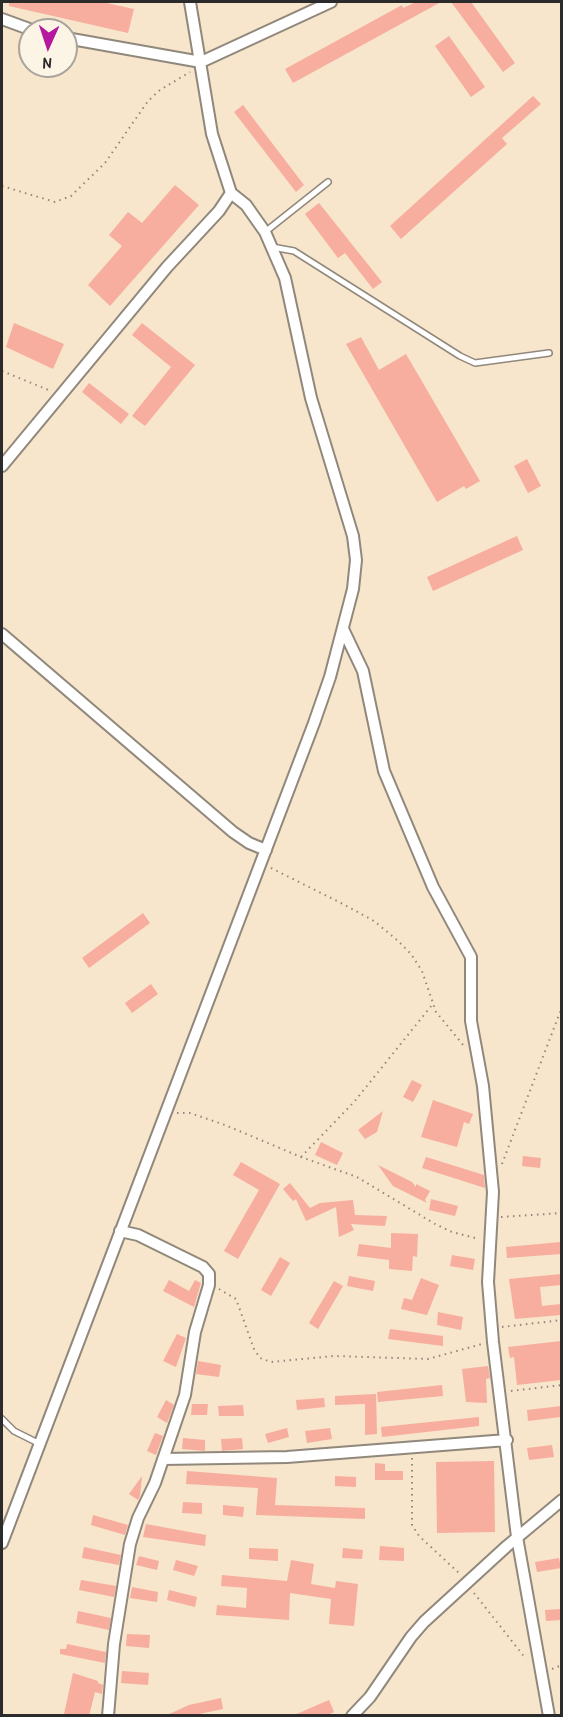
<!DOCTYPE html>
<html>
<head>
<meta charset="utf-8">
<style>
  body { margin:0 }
  #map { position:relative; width:563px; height:1717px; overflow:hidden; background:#f7e5cc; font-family:"Patrick Hand",sans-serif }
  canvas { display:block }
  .frame { position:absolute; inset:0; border:3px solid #2b2b2b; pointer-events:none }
  .north { position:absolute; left:18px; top:18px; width:60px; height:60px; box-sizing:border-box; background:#fcf5e5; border:2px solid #a8a49b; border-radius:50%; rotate:183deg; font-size:16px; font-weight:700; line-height:24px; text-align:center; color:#2b2b2b }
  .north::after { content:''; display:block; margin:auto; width:21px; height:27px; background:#b5179e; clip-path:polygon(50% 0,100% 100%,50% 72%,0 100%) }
</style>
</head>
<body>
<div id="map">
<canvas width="563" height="1717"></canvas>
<div class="frame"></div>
<div class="north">N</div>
</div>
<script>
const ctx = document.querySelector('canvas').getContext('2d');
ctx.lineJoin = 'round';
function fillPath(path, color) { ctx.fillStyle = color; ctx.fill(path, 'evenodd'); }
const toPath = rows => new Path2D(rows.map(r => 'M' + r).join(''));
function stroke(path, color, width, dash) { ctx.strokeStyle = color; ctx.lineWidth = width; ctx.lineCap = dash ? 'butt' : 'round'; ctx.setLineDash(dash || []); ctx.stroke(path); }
const building = toPath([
  [9,2,102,2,134,9,128,33,9,6],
  [416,2,441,2,293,83,285,69,402,5,403,8],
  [451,2,471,2,515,63,503,72],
  [449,36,485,87,471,97,435,46],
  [533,96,541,104,502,138,507,144,401,239,390,226],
  [243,105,304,185,296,192,234,112],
  [175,185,199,205,110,306,88,285,122,246,109,235,128,212,142,223],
  [319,203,382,282,373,289,345,253,338,258,305,214],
  [14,323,64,344,53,369,6,347],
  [142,323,195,365,145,426,132,416,171,367,132,335],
  [361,337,379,370,406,354,480,481,466,489,464,486,437,502,346,344],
  [89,383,129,414,121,424,82,392],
  [527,459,541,486,528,493,514,466],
  [517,536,523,550,433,591,427,577],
  [143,913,150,923,89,968,82,958],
  [151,984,158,994,132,1013,125,1003],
  [412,1080,422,1085,413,1102,403,1097],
  [433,1100,473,1114,469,1124,464,1122,457,1147,421,1137],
  [383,1111,377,1132,365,1139,358,1130],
  [321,1142,343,1153,337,1165,315,1155],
  [523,1156,541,1158,540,1168,522,1166],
  [426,1157,484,1175,485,1188,422,1168],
  [241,1162,280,1184,238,1259,224,1251,259,1190,233,1175],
  [378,1165,412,1182,416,1187,416,1184,430,1191,425,1200,427,1203,393,1186],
  [290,1183,310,1208,320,1203,353,1200,355,1215,387,1216,385,1226,351,1224,354,1230,339,1237,336,1207,306,1221,296,1199,293,1201,283,1189],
  [431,1199,458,1206,455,1216,429,1210],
  [391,1233,418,1234,417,1257,413,1256,412,1271,389,1269,389,1260,357,1256,359,1244,391,1248],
  [561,1242,561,1254,507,1258,506,1247],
  [452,1255,475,1259,473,1270,450,1266],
  [280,1257,290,1263,271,1296,261,1290],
  [561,1274,561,1285,540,1287,542,1306,561,1304,561,1315,515,1319,509,1279],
  [349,1276,375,1281,373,1291,347,1286],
  [421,1278,439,1285,427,1315,401,1309,404,1298,412,1300],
  [169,1280,189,1291,195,1280,201,1283,194,1307,163,1291],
  [334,1281,343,1286,318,1329,309,1323],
  [438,1312,463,1317,461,1330,437,1325],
  [390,1329,443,1336,443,1346,388,1339],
  [177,1334,186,1338,176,1367,163,1361],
  [561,1341,561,1380,517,1385,514,1357,510,1358,508,1347],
  [198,1361,221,1365,219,1377,196,1374],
  [488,1366,490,1378,486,1379,487,1403,466,1402,462,1369],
  [442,1385,443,1396,378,1402,377,1392],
  [376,1394,377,1434,365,1435,365,1404,335,1405,335,1396],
  [324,1398,325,1407,297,1410,296,1400],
  [166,1400,174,1405,167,1423,157,1417],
  [192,1404,208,1404,207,1415,191,1415],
  [243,1405,244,1416,219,1416,218,1406],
  [561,1406,561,1417,528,1421,527,1410],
  [479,1417,479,1426,382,1437,381,1427],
  [287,1428,289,1437,268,1443,265,1434],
  [330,1428,332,1439,307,1443,305,1431],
  [155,1433,163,1436,156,1455,147,1451],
  [183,1438,205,1440,205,1451,182,1449],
  [242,1438,243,1449,222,1451,221,1439],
  [552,1445,554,1457,529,1460,527,1448],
  [494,1461,495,1532,437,1533,436,1462],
  [375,1463,385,1464,385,1471,403,1471,403,1480,375,1480],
  [187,1471,277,1478,275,1505,365,1508,365,1519,256,1515,258,1488,186,1484],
  [142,1476,140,1496,138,1500,129,1494],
  [335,1476,356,1477,356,1487,335,1486],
  [183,1502,202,1503,202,1514,182,1513],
  [223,1505,244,1507,243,1517,223,1515],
  [93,1515,128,1525,125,1535,91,1525],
  [146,1524,206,1535,205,1546,143,1537],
  [380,1546,404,1548,404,1561,379,1560],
  [84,1547,121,1555,119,1565,82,1558],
  [249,1548,278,1549,278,1561,249,1559],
  [343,1548,363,1550,362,1559,342,1558],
  [139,1556,159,1561,157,1570,136,1565],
  [559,1558,561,1568,537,1572,535,1562],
  [176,1560,198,1566,194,1576,173,1570],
  [291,1560,314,1564,311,1584,335,1588,336,1581,358,1584,354,1626,329,1624,331,1599,290,1593,289,1620,216,1615,217,1605,246,1608,247,1588,221,1586,222,1575,287,1581],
  [81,1580,116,1586,114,1597,79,1590],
  [132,1587,158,1592,157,1602,130,1598],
  [169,1590,197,1597,195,1607,167,1600],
  [561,1609,561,1620,546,1621,545,1610],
  [78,1611,111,1618,109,1630,76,1623],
  [127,1634,150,1635,149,1648,126,1646],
  [67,1644,106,1652,105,1663,60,1654,60,1649,66,1649],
  [122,1671,149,1673,148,1685,121,1683],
  [73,1673,98,1681,98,1683,103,1685,102,1694,95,1692,89,1716,64,1714],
  [221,1698,223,1709,190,1716,165,1716,189,1705],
  [329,1700,334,1712,326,1716,292,1716]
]);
const path = toPath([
  [2,186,55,202,71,196,105,163,148,101,160,90,190,72],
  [2,371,51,391],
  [271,868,341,903,374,921,397,940,411,954,422,971,436,1012,464,1046],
  [177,1113,190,1113,225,1125,301,1157,357,1177,435,1224,452,1232,479,1239],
  [301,1157,354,1102,432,1005],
  [502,1164,562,1007],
  [501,1217,562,1213],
  [219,1289,236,1299,254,1349,260,1358,271,1362,334,1356,428,1359,482,1344],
  [502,1327,562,1320],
  [511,1391,562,1385],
  [412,1458,412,1525,419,1536,460,1574],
  [474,1593,526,1659],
  [552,1669,562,1665]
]);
const lane = toPath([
  [265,232,328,182],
  [272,247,294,251,460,356,475,363,549,353],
  [2,1419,14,1431,38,1443]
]);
const street = toPath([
  [2,19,32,30],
  [66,38,201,62,331,2],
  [2,466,167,267,219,211,231,193],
  [343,629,363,671,384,771,433,887,471,957,471,1021,483,1086,493,1192,488,1282,493,1342,517,1537,549,1716],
  [2,634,233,832,249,843,266,850],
  [163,1459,287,1457,507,1440],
  [2,1543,314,723,330,677,353,589,356,560,353,536,311,398,285,278,265,232,246,205,231,193,212,134,190,2],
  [108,1716,114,1644,130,1544,138,1518,155,1483,185,1395,195,1332,209,1285,209,1274,203,1267,138,1235,120,1231],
  [352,1716,370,1697,411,1637,424,1622,507,1546,562,1500]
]);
fillPath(building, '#f7ae9e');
stroke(lane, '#91887c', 8);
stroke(street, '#91887c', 14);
stroke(path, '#91887c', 2, [1.5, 4.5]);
stroke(lane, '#fff', 5);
stroke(street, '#fff', 10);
</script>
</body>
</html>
